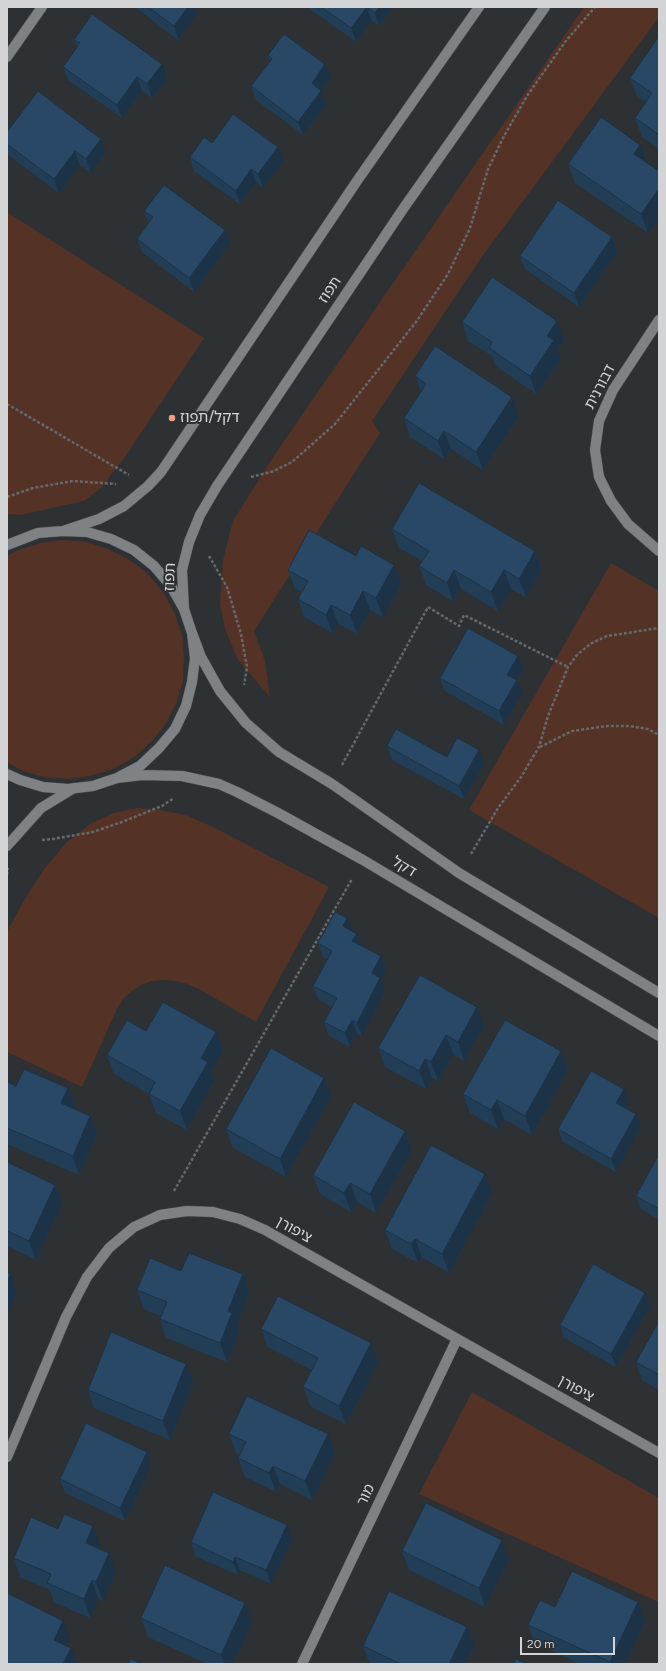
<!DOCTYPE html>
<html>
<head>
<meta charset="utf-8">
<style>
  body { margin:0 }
  #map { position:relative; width:666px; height:1671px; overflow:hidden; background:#2e3133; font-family:Figtree,sans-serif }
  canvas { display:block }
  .frame { position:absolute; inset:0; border:8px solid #d2d4d5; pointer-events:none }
  .scale { position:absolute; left:520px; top:1637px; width:95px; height:18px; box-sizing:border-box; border:2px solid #d2d4d5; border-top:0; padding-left:5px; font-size:12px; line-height:14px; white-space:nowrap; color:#d2d4d5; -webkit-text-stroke:3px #2e3133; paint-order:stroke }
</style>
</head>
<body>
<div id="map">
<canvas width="666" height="1671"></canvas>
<div class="frame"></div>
<div class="scale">20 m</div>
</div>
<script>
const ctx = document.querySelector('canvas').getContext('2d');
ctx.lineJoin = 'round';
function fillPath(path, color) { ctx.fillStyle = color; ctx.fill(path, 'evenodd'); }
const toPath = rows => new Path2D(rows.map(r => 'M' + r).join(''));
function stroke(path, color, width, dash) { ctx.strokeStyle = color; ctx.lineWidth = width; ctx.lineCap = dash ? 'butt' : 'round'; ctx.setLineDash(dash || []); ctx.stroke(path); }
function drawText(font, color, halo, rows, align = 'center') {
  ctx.font = font + ' Figtree,"Noto Sans Hebrew",sans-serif'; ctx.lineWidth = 4; ctx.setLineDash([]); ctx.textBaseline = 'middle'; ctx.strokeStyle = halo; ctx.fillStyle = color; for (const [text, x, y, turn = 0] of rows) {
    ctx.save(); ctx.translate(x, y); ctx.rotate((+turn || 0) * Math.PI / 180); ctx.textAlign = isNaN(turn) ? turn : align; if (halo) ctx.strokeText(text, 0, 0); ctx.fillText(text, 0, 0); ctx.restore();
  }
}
const green = toPath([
  [584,7,659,7,659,17,481,258,372,421,380,433,254,631,265,661,270,697,238,660,225,629,220,604,223,560,233,521,275,454],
  [7,212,204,338,127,454,101,488,84,501,20,515,7,514],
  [63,540,86,542,108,549,128,559,147,573,163,592,174,612,182,635,184,658,183,680,177,702,166,723,152,741,134,757,113,769,91,776,68,779,45,777,23,771,7,762,7,556,18,550,41,543],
  [611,563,659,591,659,918,469,810],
  [137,808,162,810,188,816,215,828,329,887,256,1022,199,989,187,984,176,981,164,980,152,981,141,985,132,991,123,999,116,1011,82,1087,7,1052,7,932,22,904,44,869,66,843,90,824,113,813],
  [472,1392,659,1498,659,1602,419,1494]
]);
const path = toPath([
  [7,404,129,475],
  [251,477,274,471,292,462,335,424,416,322,448,274,470,228,488,169,504,136,527,96,565,42,595,7],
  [7,497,33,488,73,481,116,484],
  [209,556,227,587,241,634,247,667,244,685],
  [540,747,572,731,607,726,629,726,648,729,659,735],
  [342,765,428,607,459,626,464,615,568,667],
  [42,840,53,839,93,832,122,822,162,806,174,798],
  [471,854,498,808,521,777,539,747,548,716,568,667,577,655,590,644,607,636,659,628],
  [7,875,8,868],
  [174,1191,352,879]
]);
const minor = toPath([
  [7,57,42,7],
  [659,320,613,390,599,421,595,450,599,477,611,501,628,524,659,551],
  [7,1457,66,1317,87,1277,109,1248,134,1227,160,1215,187,1211,213,1212,240,1219,265,1230,659,1453],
  [302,1664,457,1339]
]);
const tertiary = toPath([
  [63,531,99,519,124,506,148,486,161,472,359,178,479,7],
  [7,545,38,533,63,531,87,532,111,539,134,550,154,566,171,586,184,609,192,633,195,658,192,682,186,706,175,729,159,748,140,766,117,778,93,786,68,789,43,787,20,780,7,774],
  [184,609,182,570,189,542,200,515,217,486,403,209,545,7],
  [192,633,201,657,220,691,246,723,279,752,332,784,459,873,659,993],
  [117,778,143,775,182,776,219,784,237,792,278,813,363,860,659,1036],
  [7,846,41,808,74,788]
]);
const wall = toPath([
  [135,7,195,7,197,14,178,40],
  [309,7,393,7,379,26,372,21,356,42,310,9],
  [659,36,659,149,642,137,635,118,646,103,637,96,630,78],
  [74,40,167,78,152,98,142,91,122,118,68,80,63,67,77,48],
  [268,55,325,64,330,78,321,91,326,104,303,135,256,100,251,86,270,61],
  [7,132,106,152,91,173,80,165,59,193,7,154],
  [212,143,278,147,283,161,263,188,256,182,240,204,194,171,190,157],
  [640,145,646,162,648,233,575,183,568,164],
  [144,211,230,244,194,292,142,252,137,239,149,223],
  [612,237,617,251,579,307,525,269,520,256],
  [462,322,564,340,557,350,561,359,536,394,496,366,492,356,468,341],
  [415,376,519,416,483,470,451,449,444,459,410,437,404,418,421,392],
  [392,529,535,551,541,570,526,597,511,589,498,611,461,589,453,601,426,585,419,566,422,561,399,548],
  [356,556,394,565,401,584,383,617,370,610,357,634,338,623,332,633,304,617,298,599,301,592,295,589,288,570],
  [523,670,517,680,522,693,504,725,445,691,440,678],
  [387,746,484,764,464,799,392,760],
  [352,931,357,934,361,946,381,956,386,970,381,979,385,992,362,1036,357,1033,350,1047,329,1036,324,1022,332,1007,318,999,313,986,327,959,323,957,318,943],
  [477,1007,484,1026,464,1061,453,1054,438,1081,432,1078,426,1089,385,1067,378,1048],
  [146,1031,223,1051,211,1072,214,1081,187,1130,156,1113,149,1094,114,1074,107,1055],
  [561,1051,568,1070,532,1135,504,1119,498,1129,470,1113,463,1094],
  [7,1082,16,1086,68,1088,75,1107,74,1109,90,1116,97,1134,79,1175,7,1144],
  [331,1096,286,1177,233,1148,226,1129],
  [629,1103,626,1108,636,1114,641,1127,616,1172,563,1142,558,1129],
  [405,1131,412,1150,376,1213,357,1202,351,1212,320,1194,313,1175],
  [659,1154,659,1220,641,1209,636,1196],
  [7,1162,55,1185,62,1203,36,1260,7,1246],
  [485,1174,492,1193,449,1273,422,1257,418,1263,392,1249,385,1230],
  [181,1271,249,1293,237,1325,239,1331,227,1362,166,1338,160,1319,161,1316,144,1309,137,1290],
  [645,1293,650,1306,616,1367,564,1338,560,1325],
  [659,1321,659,1390,642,1380,636,1362],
  [261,1329,378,1362,346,1424,310,1406,303,1387,312,1370,268,1347],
  [186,1364,193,1383,170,1440,94,1408,88,1390],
  [229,1434,335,1453,312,1500,280,1484,276,1492,245,1477,238,1458,240,1455,236,1453],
  [147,1452,151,1465,125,1521,65,1493,60,1479],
  [58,1529,100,1545,99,1548,116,1571,103,1601,98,1599,90,1618,54,1602,50,1590,20,1577,14,1558],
  [292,1539,271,1584,240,1570,238,1575,195,1556,191,1542],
  [502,1540,509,1559,485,1607,409,1570,402,1551],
  [638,1602,645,1621,625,1664,580,1664,535,1643,528,1625],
  [141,1618,252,1622,233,1664,207,1664,148,1637],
  [467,1627,474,1646,465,1664,370,1664,363,1646]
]);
const shadedWall = toPath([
  [188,7,195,7,197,14,178,40,174,26],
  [367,7,372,21,356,42,351,28],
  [379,7,393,7,379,26,375,13],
  [162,64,167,78,152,98,147,84],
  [325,64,330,78,318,95,321,91,326,104,303,135,298,122,312,83],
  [137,77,142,91,122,118,117,105],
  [101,139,106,152,91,173,86,159],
  [640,145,647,164,634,154],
  [278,147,283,161,263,188,258,174],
  [75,151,80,165,59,193,54,179],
  [251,169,256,182,240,204,236,191],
  [659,189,659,217,648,233,641,214],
  [225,230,230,244,194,292,189,278],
  [612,237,617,251,579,307,574,293],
  [557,321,564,340,557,350,561,359,536,394,530,376,547,336],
  [512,397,519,416,483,470,476,452],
  [444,431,451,449,444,459,438,441],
  [535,551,541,570,526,597,519,579],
  [394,565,401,584,383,617,376,598],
  [454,570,461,589,453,601,447,583],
  [504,570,511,589,498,611,491,592],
  [363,591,370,610,357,634,350,615],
  [331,605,338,623,332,633,326,615],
  [518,656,523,670,517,680,522,693,504,725,499,711,507,675],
  [479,750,484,764,464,799,459,786],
  [347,918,352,932,343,926],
  [357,934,362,947,352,941],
  [381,956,386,970,381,979,385,992,362,1036,357,1023,372,973],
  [477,1007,484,1026,464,1061,458,1042],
  [352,1020,357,1033,350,1047,345,1033],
  [216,1032,223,1051,211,1072,214,1081,187,1130,180,1111,201,1058],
  [446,1035,453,1054,438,1081,431,1062],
  [561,1051,568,1070,532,1135,525,1116],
  [425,1059,432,1078,426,1089,419,1071],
  [324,1078,331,1096,286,1177,280,1159],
  [68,1088,75,1107,68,1122,61,1103],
  [624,1089,629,1103,621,1116,616,1103],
  [497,1100,504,1119,498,1129,491,1110],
  [636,1114,641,1127,616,1172,611,1159],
  [90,1116,97,1134,79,1175,73,1156],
  [405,1131,412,1150,376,1213,370,1194],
  [485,1174,492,1193,449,1273,442,1254],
  [350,1183,357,1202,351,1212,344,1193],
  [55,1185,62,1203,36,1260,29,1241],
  [415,1239,422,1257,418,1263,411,1244],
  [11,1274,17,1293,7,1316,7,1282],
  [243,1274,249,1293,237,1325,239,1331,227,1362,220,1343,228,1311],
  [645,1293,650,1306,616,1367,611,1354],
  [371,1343,378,1362,346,1424,339,1406],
  [186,1364,193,1383,170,1440,163,1421],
  [328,1434,335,1453,312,1500,305,1481],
  [147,1452,151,1465,125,1521,120,1508],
  [273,1466,280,1484,276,1492,269,1473],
  [287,1525,292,1539,271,1584,266,1570],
  [93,1526,100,1545,93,1562,86,1543],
  [502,1540,509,1559,485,1607,479,1588],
  [109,1553,116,1571,103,1601,96,1582],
  [235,1557,240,1570,238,1575,233,1562],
  [92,1580,98,1599,90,1618,84,1599],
  [638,1602,645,1621,625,1664,610,1664,610,1662],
  [245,1603,252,1622,233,1664,224,1664,221,1655],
  [63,1621,70,1640,61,1658,54,1640],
  [467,1627,474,1646,465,1664,449,1664],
  [71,1648,77,1664,63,1664]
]);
const building = toPath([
  [148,7,188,7,174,26,148,7],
  [321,7,379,7,375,13,367,7,351,28,321,7],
  [92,14,162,64,147,84,137,77,117,105,63,67,80,43,74,40,92,14],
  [284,34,325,64,312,83,321,91,298,122,251,86,272,59,268,55,284,34],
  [659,36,659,135,635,118,652,93,630,78,659,36],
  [38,91,101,139,86,159,75,151,54,179,7,144,7,132,38,91],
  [233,114,278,147,258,174,251,169,236,191,190,157,204,137,212,143,233,114],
  [601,117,640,145,634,154,659,171,659,189,641,214,568,164,601,117],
  [164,185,225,230,189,278,137,239,153,217,144,211,164,185],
  [558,200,612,237,574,293,520,256,558,200],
  [492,277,557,321,547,336,554,340,530,376,489,348,492,342,462,322,492,277],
  [435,346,512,397,476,452,444,431,438,441,404,418,426,384,415,376,435,346],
  [419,483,535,551,519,579,504,570,491,592,454,570,447,583,419,566,429,551,392,529,419,483],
  [309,530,356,556,361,546,394,565,376,598,363,591,350,615,331,605,326,615,298,599,308,581,288,570,309,530],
  [468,628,518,656,507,675,517,680,499,711,440,678,468,628],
  [396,729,447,757,457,738,479,750,459,786,387,746,396,729],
  [335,912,347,918,343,926,357,934,352,941,381,956,372,973,380,978,357,1023,352,1020,345,1033,324,1022,337,998,313,986,332,951,318,943,335,912],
  [420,975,477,1007,458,1042,446,1035,431,1062,425,1059,419,1071,378,1048,420,975],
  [163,1002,216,1032,201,1058,208,1062,180,1111,149,1094,155,1082,107,1055,127,1020,146,1031,163,1002],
  [505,1020,561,1051,525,1116,497,1100,491,1110,463,1094,505,1020],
  [271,1048,324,1078,280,1159,226,1129,271,1048],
  [24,1069,68,1088,61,1103,90,1116,73,1156,7,1128,7,1082,16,1086,24,1069],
  [591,1071,624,1089,616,1103,636,1114,611,1159,558,1129,591,1071],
  [354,1102,405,1131,370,1194,350,1183,344,1193,313,1175,354,1102],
  [431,1145,485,1174,442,1254,415,1239,411,1244,385,1230,431,1145],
  [659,1154,659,1209,636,1196,659,1154],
  [7,1162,55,1185,29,1241,7,1231,7,1162],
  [189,1253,243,1274,228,1311,232,1313,220,1343,160,1319,167,1302,137,1290,150,1258,181,1271,189,1253],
  [593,1264,645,1293,611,1354,560,1325,593,1264],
  [7,1273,11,1274,7,1282,7,1273],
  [278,1296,371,1343,339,1406,303,1387,318,1358,261,1329,278,1296],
  [659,1321,659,1375,636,1362,659,1321],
  [111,1332,186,1364,163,1421,88,1390,111,1332],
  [247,1396,328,1434,305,1481,273,1466,269,1473,238,1458,246,1442,229,1434,247,1396],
  [86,1423,147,1452,120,1508,60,1479,86,1423],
  [213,1492,287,1525,266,1570,235,1557,233,1562,191,1542,213,1492],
  [426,1503,502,1540,479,1588,402,1551,426,1503],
  [64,1514,93,1526,86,1543,109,1553,96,1582,92,1580,84,1599,47,1583,51,1574,14,1558,31,1517,58,1529,64,1514],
  [165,1565,245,1603,221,1655,141,1618,165,1565],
  [572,1571,638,1602,610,1662,528,1625,540,1600,555,1607,572,1571],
  [389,1591,467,1627,449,1664,401,1664,363,1646,389,1591],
  [7,1593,63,1621,54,1640,71,1648,63,1664,7,1664,7,1593],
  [131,1659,141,1664,128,1664,131,1659],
  [516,1659,527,1664,514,1664,516,1659]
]);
const markers = [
  [172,418,4,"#f3a082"]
];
const streetNames = [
  ["תפוז",330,290,-56],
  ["דבורנית",600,387,-62],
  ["תפוז",170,577,-87],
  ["דקל",404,867,31],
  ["ציפורן",294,1230,29],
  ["ציפורן",576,1389,29],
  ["מור",366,1495,-65]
];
const poiNames = [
  ["דקל/תפוז",180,418]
];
fillPath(green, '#543225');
stroke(minor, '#4b4d4f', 11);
stroke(tertiary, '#4b4d4f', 11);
stroke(path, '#66696b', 2.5, [3, 2]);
stroke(minor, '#7f8285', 10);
stroke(tertiary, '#7f8285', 10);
fillPath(wall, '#223e57');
fillPath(shadedWall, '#1c3247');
fillPath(building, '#284865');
stroke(building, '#1c3247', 1);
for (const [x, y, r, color] of markers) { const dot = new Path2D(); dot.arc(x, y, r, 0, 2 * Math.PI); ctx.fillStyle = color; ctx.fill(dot); stroke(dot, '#2e3133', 1.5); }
drawText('15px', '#d2d4d5', '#2e3133', streetNames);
drawText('15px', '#d2d4d5', '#2e3133', poiNames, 'left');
</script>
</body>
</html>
